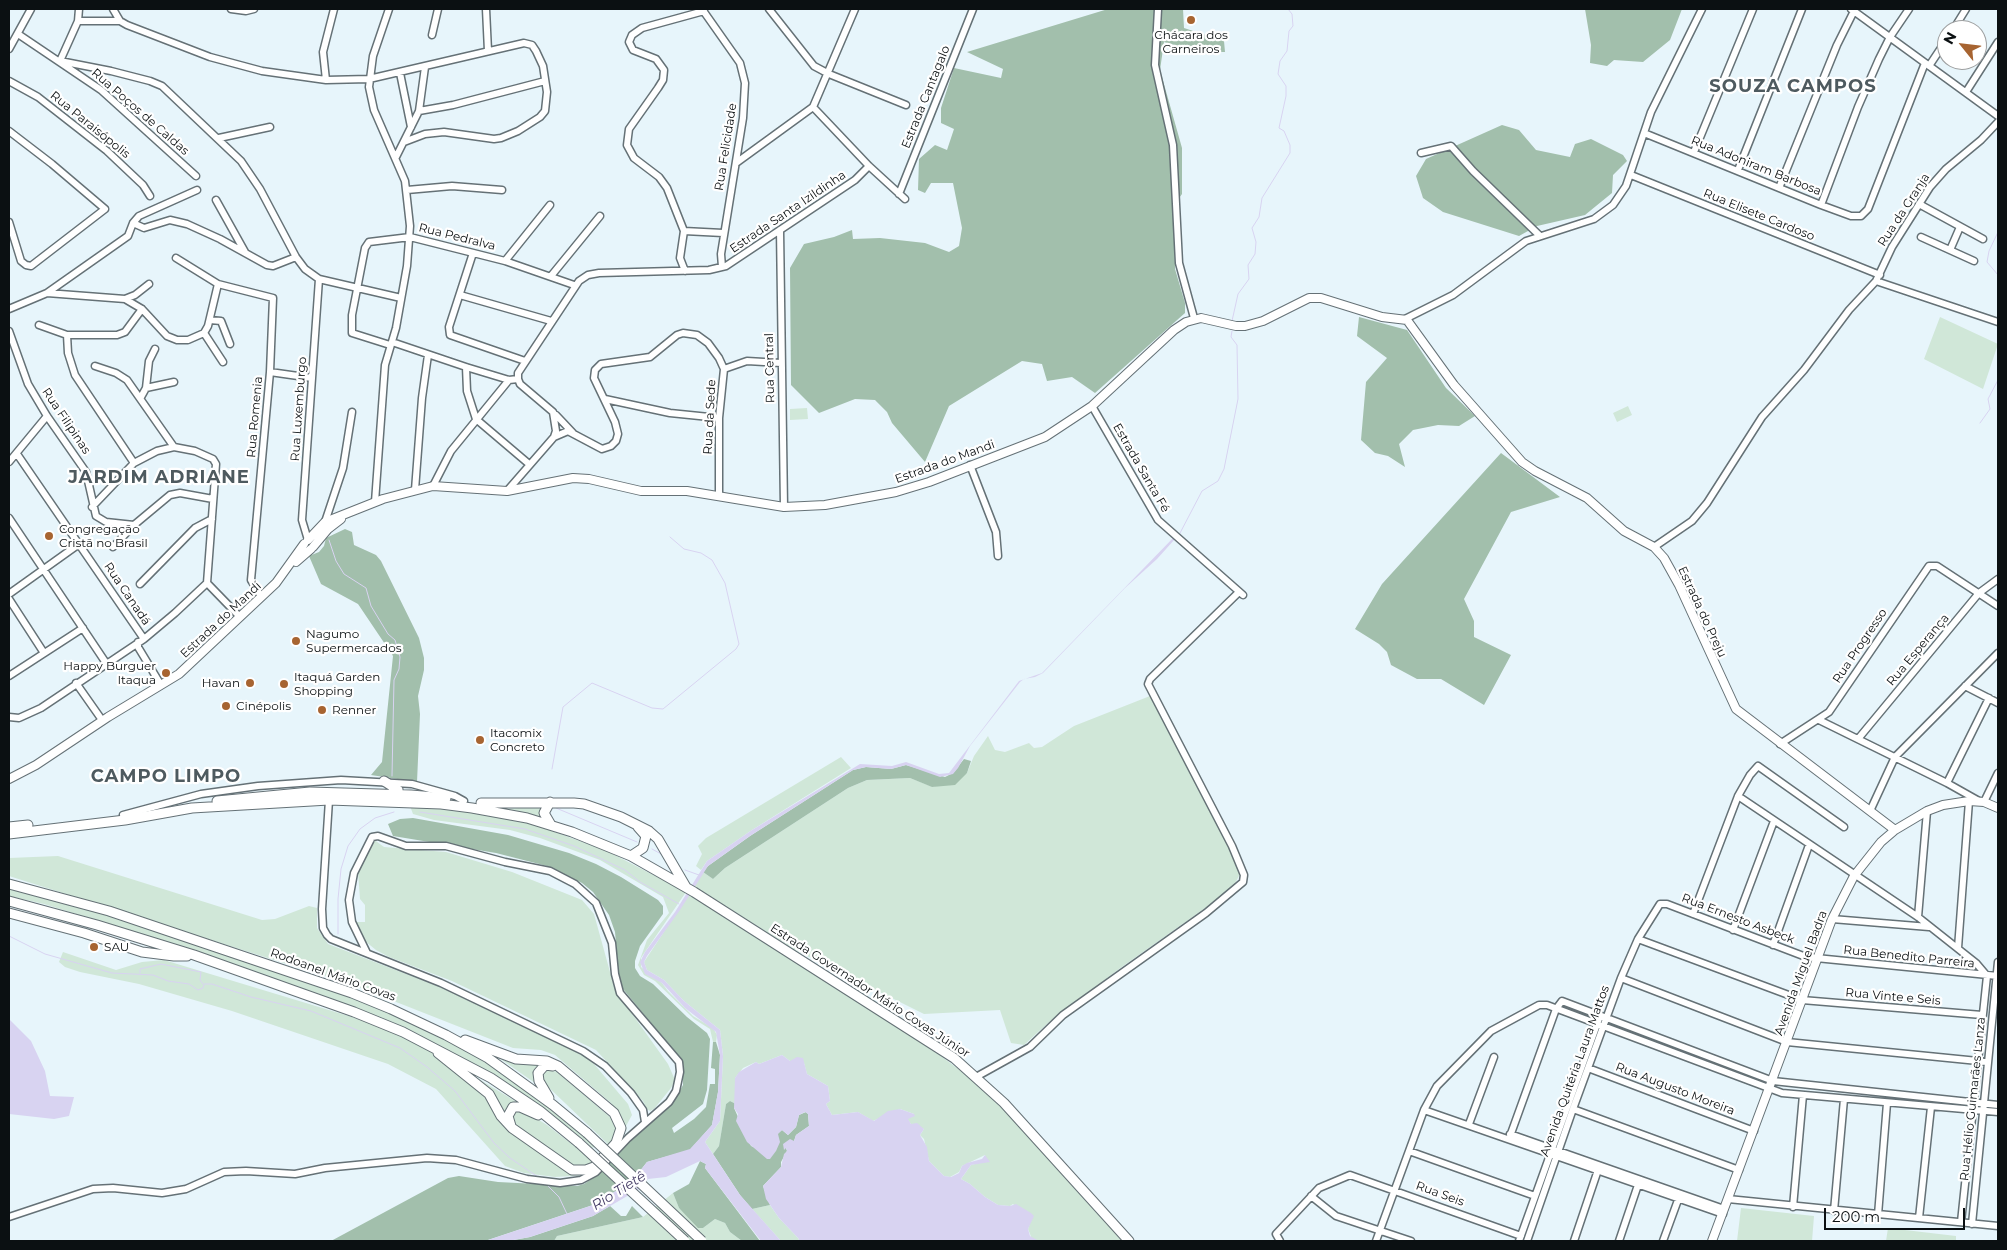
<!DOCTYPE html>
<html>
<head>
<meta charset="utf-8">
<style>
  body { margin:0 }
  #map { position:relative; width:2007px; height:1250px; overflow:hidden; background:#e7f5fb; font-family:Montserrat,sans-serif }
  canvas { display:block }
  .frame { position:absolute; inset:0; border:10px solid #0b1012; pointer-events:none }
  .north { position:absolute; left:1937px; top:20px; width:50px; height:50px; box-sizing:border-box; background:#fff; border:1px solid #9d9fa0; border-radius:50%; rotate:299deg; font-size:14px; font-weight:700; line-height:20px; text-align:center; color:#0b1012 }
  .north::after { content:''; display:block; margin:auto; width:18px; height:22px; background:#a76431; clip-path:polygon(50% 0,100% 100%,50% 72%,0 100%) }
  .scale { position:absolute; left:1824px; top:1208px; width:141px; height:22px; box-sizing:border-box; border:2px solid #0b1012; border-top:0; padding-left:6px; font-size:15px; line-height:18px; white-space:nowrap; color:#0b1012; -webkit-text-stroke:4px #fff; paint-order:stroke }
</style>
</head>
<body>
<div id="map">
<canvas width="2007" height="1250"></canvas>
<div class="frame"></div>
<div class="north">N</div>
<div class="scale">200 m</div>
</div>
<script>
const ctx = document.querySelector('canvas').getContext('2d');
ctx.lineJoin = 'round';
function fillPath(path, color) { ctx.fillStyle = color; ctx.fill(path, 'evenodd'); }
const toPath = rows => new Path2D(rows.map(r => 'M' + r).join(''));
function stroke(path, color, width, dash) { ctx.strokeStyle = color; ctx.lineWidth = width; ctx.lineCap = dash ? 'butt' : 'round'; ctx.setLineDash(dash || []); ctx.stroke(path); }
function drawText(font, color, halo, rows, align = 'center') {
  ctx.font = font + ' Montserrat,sans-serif'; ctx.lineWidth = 4.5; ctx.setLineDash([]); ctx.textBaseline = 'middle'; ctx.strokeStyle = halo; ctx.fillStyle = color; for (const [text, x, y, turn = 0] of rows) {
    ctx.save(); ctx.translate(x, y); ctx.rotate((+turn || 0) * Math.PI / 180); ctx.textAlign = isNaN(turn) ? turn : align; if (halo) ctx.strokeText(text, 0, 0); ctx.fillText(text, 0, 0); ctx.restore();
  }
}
const green = toPath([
  [1940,317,1998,344,1983,389,1924,359],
  [1628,406,1632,415,1617,422,1613,413],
  [807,408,808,419,790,420,790,409],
  [1150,696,1240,868,1240,874,1233,887,1225,894,1119,969,1047,1024,1024,1045,1011,1043,1000,1010,924,1014,795,950,694,886,703,872,713,879,725,868,848,788,867,780,910,778,933,787,967,773,974,756,988,736,995,750,1005,752,1029,743,1034,748,1042,747,1074,726],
  [841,757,851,768,752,830,707,861,701,870,696,866,702,854,698,846,706,838],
  [410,806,447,807,530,823,607,851,686,892,645,952,641,958,641,967,662,983,668,991,693,1016,713,1028,717,1035,716,1042,713,1042,710,1029,694,1019,655,981,644,975,638,965,647,940,669,913,663,897,600,860,540,838,510,830,434,820,413,814],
  [541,807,544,820,497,809],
  [373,839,384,847,446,852,512,872,582,900,594,914,615,990,668,1064,675,1080,671,1088,654,1109,650,1111,647,1109,643,1101,596,1050,452,981,389,957,376,950,360,937,356,930,356,922,365,922,365,905,360,899,358,872],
  [58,856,262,920,275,919,309,906,317,908,317,928,328,944,440,987,583,1055,594,1064,628,1104,632,1115,626,1126,627,1136,601,1167,588,1175,555,1177,524,1173,505,1166,436,1089,388,1064,232,1011,139,984,80,972,65,967,59,962,63,952,116,970,142,962,164,960,385,1027,438,1053,467,1073,464,1070,520,1104,508,1108,504,1119,494,1096,484,1087,508,1126,565,1170,576,1175,588,1174,596,1169,627,1133,619,1113,611,1103,555,1055,541,1050,513,1048,353,985,9,876,9,858],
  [9,887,98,910,373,1003,461,1045,511,1078,596,1144,593,1148,552,1114,496,1076,394,1023,352,1006,179,946,44,904,9,896],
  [689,894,926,1045,961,1071,1002,1108,1122,1241,1039,1241,1032,1239,1028,1229,1030,1223,1013,1204,1010,1206,998,1205,985,1197,970,1184,961,1179,971,1165,986,1161,985,1155,962,1166,959,1172,950,1177,944,1176,929,1161,924,1139,920,1135,924,1129,911,1124,907,1119,914,1114,900,1109,873,1121,858,1112,832,1115,826,1104,830,1101,828,1086,807,1074,804,1063,790,1061,782,1055,759,1064,756,1062,743,1068,735,1078,736,1104,730,1101,726,1104,719,1146,713,1154,705,1142,720,1121,723,1056,720,1030,684,1001,664,980,647,970,644,962],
  [489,1051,539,1063,533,1075,535,1083],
  [547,1069,557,1072,611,1118,617,1129,611,1147,543,1082,542,1074],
  [514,1110,528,1113,547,1125,582,1152,592,1162,590,1165,583,1168,573,1168,513,1124,510,1114],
  [673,1193,679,1208,703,1228,715,1219,725,1223,730,1232,742,1241,554,1241,557,1236,643,1217],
  [770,1205,779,1218,799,1239,798,1241,781,1241,752,1209],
  [1741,1208,1814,1216,1812,1241,1737,1241],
  [1888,1228,1956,1236,1956,1241,1886,1241]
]);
const forest = toPath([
  [1108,9,1183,9,1184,28,1224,41,1225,52,1198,52,1164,42,1160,70,1182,148,1182,194,1174,205,1175,269,1185,303,1185,313,1095,393,1072,377,1047,381,1042,364,1022,361,949,406,925,462,892,423,887,412,875,400,855,399,819,413,791,385,790,268,804,244,834,237,852,230,853,239,880,238,925,243,949,252,959,246,962,228,953,183,931,183,925,193,918,190,919,159,935,145,947,150,954,129,941,123,941,108,954,68,1001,78,1003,69,967,52],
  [1585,9,1682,9,1670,40,1643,62,1614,60,1607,66,1590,63,1591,45],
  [1502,125,1519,130,1536,150,1570,157,1575,144,1591,139,1623,155,1627,161,1613,175,1612,193,1585,215,1537,226,1519,236,1443,212,1423,198,1416,176,1426,159],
  [1359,317,1407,330,1446,388,1475,416,1459,426,1438,425,1413,430,1399,444,1405,467,1388,456,1375,453,1361,440,1366,382,1387,358,1357,336],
  [1501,453,1560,497,1511,512,1464,599,1474,621,1474,637,1511,655,1484,705,1441,679,1417,679,1391,665,1387,652,1379,644,1355,629,1382,584],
  [345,529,352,532,354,545,376,555,381,561,419,638,424,658,424,670,418,696,420,714,417,782,371,775,382,762,393,656,358,604,321,584,309,556,319,552,324,546,326,538],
  [964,759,971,761,967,773,955,785,932,787,910,778,867,780,848,788,725,868,713,879,703,872,708,866,750,836,853,770,866,767,891,769,906,765,945,777,953,773],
  [413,818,508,835,569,853,596,864,621,877,658,900,663,906,663,914,640,946,635,961,635,968,640,976,653,984,687,1017,707,1033,710,1039,707,1090,703,1104,672,1128,674,1133,694,1119,706,1107,710,1084,715,1084,715,1069,711,1068,713,1042,716,1042,720,1055,718,1092,712,1125,690,1150,647,1162,632,1181,593,1205,485,1241,331,1241,448,1178,459,1176,498,1182,577,1186,584,1184,599,1174,632,1138,674,1101,683,1085,683,1067,679,1057,623,989,619,977,615,932,609,915,593,892,582,883,547,866,496,853,393,836,388,824,400,819],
  [730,1101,736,1104,734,1108,751,1146,756,1148,776,1151,777,1134,782,1130,788,1135,796,1127,799,1115,806,1112,808,1114,809,1126,796,1135,794,1141,786,1148,787,1151,781,1162,781,1167,763,1186,770,1205,752,1209,740,1195,713,1154,719,1146,726,1104],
  [700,1161,706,1164,705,1168,760,1241,742,1241,730,1232,725,1223,715,1219,703,1228,698,1228,679,1208,673,1193,689,1184],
  [610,1206,621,1216,626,1216,632,1206,643,1217,557,1236,554,1241,508,1241,530,1237,593,1216]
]);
const water = toPath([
  [1174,537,1175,539,1157,559,1125,588,1043,673,1035,677,1024,679,1020,682,970,746,958,768,953,774,940,777,906,765,891,769,866,767,853,770,750,836,708,866,680,910,647,956,644,962,647,970,664,980,684,1001,720,1030,723,1056,720,1121,705,1142,740,1195,781,1241,761,1241,705,1168,706,1164,700,1161,666,1177,648,1179,641,1188,593,1216,530,1237,508,1241,485,1241,593,1205,632,1181,647,1162,690,1149,712,1125,718,1092,720,1055,716,1032,685,1008,662,983,645,974,640,962,645,952,675,912,707,861,752,830,860,764,892,766,906,762,939,774,949,773,1019,681,1042,673],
  [9,1019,31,1041,45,1071,50,1096,74,1097,69,1116,54,1119,9,1114],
  [782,1055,790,1061,797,1057,803,1058,807,1074,828,1086,830,1101,826,1104,832,1115,858,1112,874,1121,888,1111,900,1109,914,1114,915,1116,908,1119,911,1124,917,1123,924,1129,920,1135,927,1147,929,1161,944,1176,951,1177,959,1173,962,1166,967,1163,982,1159,985,1155,990,1162,971,1165,961,1179,970,1184,985,1197,998,1205,1010,1206,1016,1204,1031,1213,1034,1216,1028,1229,1030,1236,1039,1241,798,1241,799,1239,779,1218,766,1199,763,1186,781,1167,784,1154,787,1151,786,1148,784,1150,783,1144,790,1139,794,1141,796,1135,809,1126,808,1114,805,1112,799,1115,796,1127,788,1135,782,1130,778,1134,780,1142,776,1151,770,1159,767,1159,747,1142,736,1121,738,1114,734,1108,735,1078,739,1072,756,1062,759,1064]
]);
const stream = toPath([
  [1998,232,1989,251,1987,262,1998,275],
  [1232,321,1238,294,1249,279,1248,265,1255,254,1256,242,1252,228,1259,217,1262,198,1290,153,1290,145,1284,131,1279,128,1286,96,1286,86,1278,74,1280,61,1287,51,1289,31,1293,26,1292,14,1288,9],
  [1980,423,1990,409,1988,399,1998,380],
  [1179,535,1202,491,1218,481,1224,469,1238,399,1237,345,1231,337,1232,331],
  [329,540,336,561,344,574,366,588,371,606,388,634,395,640,400,657,399,669,394,680,392,776],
  [552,769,563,707,592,683,652,708,663,709,736,649,739,644,725,583,712,560,701,553,684,549,670,537],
  [556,808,637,842],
  [420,812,525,829,574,846,625,870,640,882,679,904],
  [652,849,661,854],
  [685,870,699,875],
  [338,934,338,899,341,869,348,846,360,829,375,818,394,812],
  [9,936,45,954,112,973,153,975,168,981,189,984,198,990,203,988,204,984,212,984,251,997,311,1011,400,1048,427,1067,455,1091,494,1143,510,1158,538,1177],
  [140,973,140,969,161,964,201,972,200,980,203,984],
  [547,1185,559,1197,567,1214]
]);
const minor = toPath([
  [79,9,78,21,60,61,111,71,150,81,162,86,241,161,260,189,296,257,305,269,319,279,401,298],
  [113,9,120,21,127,25,210,57,262,71,326,80,369,79,524,43,532,45,536,51,543,66,547,92,545,111,540,117,518,131,501,138,494,139,444,132,425,134,404,142],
  [231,9,246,11,254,9],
  [486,9,488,51],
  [702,9,740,63,745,83,743,118,721,254,722,267],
  [769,9,814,66,829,74,906,105],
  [1158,9,1155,65,1173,145,1179,263,1194,318],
  [1851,9,1998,116],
  [78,21,120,21],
  [1953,30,1966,9],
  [18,34,101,90,196,176],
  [432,35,438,9],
  [9,49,31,9],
  [1929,66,1947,39],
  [400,73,411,127],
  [326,80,323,52,334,9],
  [9,81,38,97,107,151,143,185,150,196],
  [1966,92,1998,42],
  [813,107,869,166,905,199],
  [419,111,453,105,545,81],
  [9,131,52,164,105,209,31,266,26,265,21,261,9,222],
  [1644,133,1821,205,1851,216,1861,216,1868,209,1925,63],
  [219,138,270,127],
  [1694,152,1753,9],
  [1421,153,1451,146,1473,171,1540,236],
  [396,157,419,111,425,67],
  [736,163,813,107,855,9],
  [1738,170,1802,9],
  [1631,175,1880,275],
  [1779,188,1837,45,1855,9],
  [407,190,452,186,502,190],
  [899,194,973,9],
  [216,200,245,252],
  [1919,204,1983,239],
  [1821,205,1858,107,1879,59,1890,37,1909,9],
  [133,223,144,228,170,220,187,224,220,239,267,265,273,266,296,257],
  [780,230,784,507],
  [684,231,723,233],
  [1921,237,1974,261],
  [1950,250,1960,227],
  [473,253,449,327,450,335,525,361],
  [176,258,218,284,273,298,270,372,251,580,261,596],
  [505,261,550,205],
  [685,271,680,258,684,231,667,188,659,177,634,158,627,145,629,129,658,88,663,80,664,70,656,59,633,50,629,42,632,35,642,28,704,11],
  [551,276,600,216],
  [1876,281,1998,322],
  [47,293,128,236,133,223,139,216,197,190],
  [460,295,551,321],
  [125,299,135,295,149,284],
  [9,309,47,293,125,299,142,309,167,336,177,340,188,340,204,333,208,326,218,284],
  [1405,319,1453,295,1526,241,1594,219,1613,205,1626,186,1651,112,1702,9],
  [210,320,221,321,230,344],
  [39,325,67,335,117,335,125,332,142,309],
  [9,331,28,384,47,416,86,472,96,516,106,522,134,525],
  [204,333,223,362],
  [67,335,68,353,75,375,134,463],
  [392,342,466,367,509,380,518,379],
  [390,345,352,333,352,315,365,248,369,242,410,237,505,261,574,285],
  [95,366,116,373,127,380,174,447],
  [466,367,467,391,476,419,529,464],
  [724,369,747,361,781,363],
  [270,372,312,378],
  [146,388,174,382],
  [141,397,146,388,149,361,155,349],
  [605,399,670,413,719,418],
  [1092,406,1158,520,1243,595],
  [556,415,573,433],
  [554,437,568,431,602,449,611,446,616,441,618,434,615,422,594,378,595,370,601,364,650,357,677,335,683,333,697,335,708,343,719,358,724,369],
  [17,454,144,639],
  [9,462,47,416],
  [970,465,996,532,998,556],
  [433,486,451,451,509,380],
  [415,490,422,398,428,355],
  [507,491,554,437,556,431,553,412,520,384,518,379,518,373,579,281,588,275,599,273,709,270,726,266,855,180,869,166],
  [719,495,719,418,724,369],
  [375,502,385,365,396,328,407,266,410,226,405,181,374,110,369,87,373,56,389,9],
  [92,507,134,463,157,451,174,447,195,451,213,459,216,464,207,583,240,617],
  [9,518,106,663],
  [325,522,343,468,352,412],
  [308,540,302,520,319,279],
  [113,547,134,525,170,495,180,493,213,499],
  [1654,547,1692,521,1707,503,1762,417,1804,370,1849,310,1876,281,1892,247,1930,187,1946,169,1981,140,1998,122],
  [140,584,195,528,212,519],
  [9,594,79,544],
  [9,599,44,653],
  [138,642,138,647,161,685],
  [9,676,83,628],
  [76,683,102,720],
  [1965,686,1998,703],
  [9,717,19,718,41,708,144,639,175,613,207,583],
  [1819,720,1947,783,1979,801],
  [1858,739,1979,593,1998,579],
  [1780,744,1829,712,1929,566,1937,566,1998,606],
  [1947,783,1989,698],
  [1738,796,1918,917,1976,963,1987,976,1961,1222],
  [329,800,322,909,323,928,327,935,331,939,441,983,583,1051,605,1066,631,1093,643,1110,645,1122],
  [1984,802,1998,773],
  [1870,811,1895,757,1998,653],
  [123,815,201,794,258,786,341,780,412,784,455,796,464,801],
  [1693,914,1738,796,1750,775,1758,766,1844,827],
  [1918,917,1927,811],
  [1832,919,1929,927],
  [1733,930,1774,821],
  [1638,939,1802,1000,1982,1015],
  [1773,945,1809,845],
  [1958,948,1969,801],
  [1621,978,1787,1042,1988,1062],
  [1588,1068,1754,1131],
  [976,1077,1030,1047,1063,1015,1206,913,1243,882,1244,875,1232,846,1148,684,1150,679,1239,592],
  [1573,1109,1739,1170],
  [1424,1110,1723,1214],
  [1469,1124,1494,1057],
  [1510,1134,1724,1209],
  [1509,1139,1556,1009,1562,1001,1773,1081,1998,1105],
  [1409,1151,1535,1196],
  [1311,1196,1336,1216,1411,1241],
  [1728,1199,1998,1226],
  [1793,1207,1803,1095],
  [1834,1211,1844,1099],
  [1878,1215,1887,1103],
  [9,1217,93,1189,113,1188,162,1193,186,1189,224,1172,246,1171,295,1174,325,1168,427,1158,456,1160,527,1179,560,1183,581,1180,596,1172,628,1138,669,1102,676,1091,680,1072,679,1062,620,993,615,974,612,943,596,903,575,884,550,871,505,862,446,846,406,846,378,836,372,837,354,873,349,900,352,922,367,953],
  [1919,1218,1931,1107],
  [1972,1224,1998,962],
  [1280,1241,1276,1234,1319,1188,1350,1175,1521,1236],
  [1376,1241,1424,1110,1437,1086,1491,1031,1539,1005,1547,1005,1782,1093,1998,1112],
  [1519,1241,1600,1016],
  [1527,1241,1573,1109,1621,978,1638,939,1660,904,1667,904,1806,957,1998,976],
  [1574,1241,1598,1170],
  [1619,1241,1638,1185],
  [1663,1241,1678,1200]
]);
const major = toPath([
  [308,540,325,522,383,499,433,486,507,491,573,478,589,479,641,491,687,491,784,507,825,505,896,492,929,482,1045,437,1092,406,1174,330,1186,322,1201,318,1236,326,1245,326,1263,321,1309,298,1321,298,1382,317,1407,320,1454,385,1522,462,1535,471,1587,498,1624,531,1654,547,1664,558,1679,585,1736,709,1895,830],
  [313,547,328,529,341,519],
  [296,562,311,549],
  [9,779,36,765,108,717,179,674,276,583,304,544],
  [1712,1241,1832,919,1854,876,1881,842,1895,830,1927,811,1943,805,1969,801,1984,802,1998,808]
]);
const highway = toPath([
  [384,781,398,790,395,798],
  [217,801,310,792,411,795,446,798],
  [550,802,544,813,551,825],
  [481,803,574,803,584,804,621,817,649,831,658,839,686,887],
  [9,827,28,825],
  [9,834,125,820,192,808,329,800,441,804,472,808,527,818,572,832,631,856,694,892,954,1058,1004,1103,1129,1241],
  [631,856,643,848,646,836,638,827],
  [9,884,109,911,352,993,391,1009,446,1035,488,1058,553,1105,587,1133],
  [9,901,97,925,194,955,354,1012,403,1032,491,1078,540,1111,579,1143],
  [9,913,84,933,142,952,174,956,187,956],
  [438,1053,489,1094,501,1116,512,1128,572,1170,586,1170,594,1167,616,1143,621,1128,614,1113,558,1066,547,1061,516,1059,465,1040],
  [549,1098,539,1081,538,1073,545,1065,553,1066],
  [511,1126,508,1116,513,1107,520,1107,538,1115]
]);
const highwayBridge = toPath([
  [587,1133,702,1241],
  [579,1143,685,1241]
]);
const markers = [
  [1191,20,5,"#a76431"],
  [49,536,5,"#a76431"],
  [296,641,5,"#a76431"],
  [166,673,5,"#a76431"],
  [250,683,5,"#a76431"],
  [284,684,5,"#a76431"],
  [226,706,5,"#a76431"],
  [322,710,5,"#a76431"],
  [480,740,5,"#a76431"],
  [94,947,5,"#a76431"]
];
const poiNames = [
  ["Chácara dos",1191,35,"center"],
  ["Carneiros",1191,49,"center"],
  ["Congregação",59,529],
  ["Cristã no Brasil",59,543],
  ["Nagumo",306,634],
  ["Supermercados",306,648],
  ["Happy Burguer",156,666,"right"],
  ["Itaqua",156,680,"right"],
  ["Itaquá Garden",294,677],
  ["Shopping",294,691],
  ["Havan",240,683,"right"],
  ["Cinépolis",236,706],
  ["Renner",332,710],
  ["Itacomix",490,733],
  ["Concreto",490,747],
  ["SAU",104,947]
];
const streetNames = [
  ["Estrada Cantagalo",926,97,-68],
  ["Rua Poços de Caldas",140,112,41],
  ["Rua Paraisópolis",90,125,39],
  ["Rua Felicidade",726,147,-81],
  ["Rua Adoniram Barbosa",1756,166,22],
  ["Rua da Granja",1904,210,-57],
  ["Estrada Santa Izildinha",788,212,-34],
  ["Rua Elisete Cardoso",1759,215,22],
  ["Rua Pedralva",457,237,14],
  ["Rua Central",770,368,-91],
  ["Rua Luxemburgo",299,409,-86],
  ["Rua Romenia",255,417,-85],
  ["Rua da Sede",710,417,-87],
  ["Rua Filipinas",66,421,56],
  ["Estrada do Mandi",945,462,-20],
  ["Estrada Santa Fé",1141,468,60],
  ["Rua Canadá",127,594,56],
  ["Estrada do Preju",1702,612,65],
  ["Estrada do Mandi",221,620,-43],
  ["Rua Progresso",1860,646,-56],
  ["Rua Esperança",1918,650,-50],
  ["Rua Ernesto Asbeck",1738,919,21],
  ["Rua Benedito Parreira",1909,957,6],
  ["Avenida Miguel Badra",1801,973,-70],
  ["Rodoanel Mário Covas",333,975,20],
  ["Estrada Governador Mário Covas Júnior",870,991,33],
  ["Rua Vinte e Seis",1893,997,5],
  ["Avenida Quitéria Laura Mattos",1575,1071,-70],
  ["Rua Augusto Moreira",1675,1089,21],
  ["Rua Hélio Guimarães Lanza",1973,1099,-84],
  ["Rua Seis",1440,1194,20]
];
const waterNames = [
  ["Rio Tietê",619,1191,-32]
];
const districtNames = [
  ["SOUZA CAMPOS",1793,87],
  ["JARDIM ADRIANE",159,478],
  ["CAMPO LIMPO",166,777]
];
fillPath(green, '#d0e7d8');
fillPath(forest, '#a2bfac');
fillPath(water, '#d8d3f1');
stroke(stream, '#d8d3f1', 1);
stroke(minor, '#657176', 9);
stroke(major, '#657176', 10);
stroke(highway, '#657176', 11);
stroke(minor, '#fff', 6);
stroke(major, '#fff', 8);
stroke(highway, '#fff', 9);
stroke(highwayBridge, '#657176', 11, []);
stroke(highwayBridge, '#fff', 9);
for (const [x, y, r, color] of markers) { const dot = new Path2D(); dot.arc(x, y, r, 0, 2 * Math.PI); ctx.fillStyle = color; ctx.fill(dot); stroke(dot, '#fff', 2); }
drawText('12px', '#0b1012', '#fff', poiNames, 'left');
drawText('12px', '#0b1012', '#fff', streetNames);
drawText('italic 14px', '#433a64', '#fff', waterNames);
ctx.letterSpacing = '1px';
drawText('bold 18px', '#4e5a5f', '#fff', districtNames);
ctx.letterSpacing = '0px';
</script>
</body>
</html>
